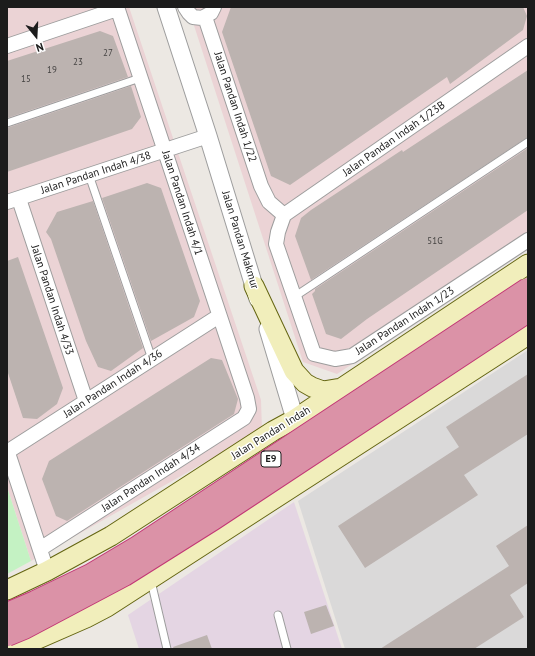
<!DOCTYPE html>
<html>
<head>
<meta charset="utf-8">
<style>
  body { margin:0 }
  #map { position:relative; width:535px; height:656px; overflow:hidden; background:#ece8e3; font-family:"PT Sans",sans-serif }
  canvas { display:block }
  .frame { position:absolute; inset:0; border:8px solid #1c1c1c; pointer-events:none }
  .north { position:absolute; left:16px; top:16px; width:40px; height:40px; -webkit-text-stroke:3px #fff; paint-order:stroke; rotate:162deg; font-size:11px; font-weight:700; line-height:16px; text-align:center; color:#1c1c1c }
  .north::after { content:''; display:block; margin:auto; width:14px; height:18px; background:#1c1c1c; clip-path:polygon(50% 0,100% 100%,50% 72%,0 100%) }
</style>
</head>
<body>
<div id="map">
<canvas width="535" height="656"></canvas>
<div class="frame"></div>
<div class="north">N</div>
</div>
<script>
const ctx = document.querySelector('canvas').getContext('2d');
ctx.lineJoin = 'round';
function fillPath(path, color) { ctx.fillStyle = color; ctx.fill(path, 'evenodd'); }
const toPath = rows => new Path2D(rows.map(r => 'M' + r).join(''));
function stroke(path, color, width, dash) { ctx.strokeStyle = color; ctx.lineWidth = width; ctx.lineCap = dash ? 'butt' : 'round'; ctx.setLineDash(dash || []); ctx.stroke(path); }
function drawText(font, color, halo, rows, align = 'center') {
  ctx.font = font + ' "PT Sans",sans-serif'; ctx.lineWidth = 3; ctx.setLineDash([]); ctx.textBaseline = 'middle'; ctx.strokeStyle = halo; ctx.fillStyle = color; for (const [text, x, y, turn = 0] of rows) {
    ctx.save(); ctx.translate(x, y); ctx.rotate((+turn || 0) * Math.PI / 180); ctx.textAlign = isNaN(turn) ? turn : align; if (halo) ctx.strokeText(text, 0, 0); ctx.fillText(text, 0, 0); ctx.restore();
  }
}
const residential = toPath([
  [528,350,528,649,345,649,298,501]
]);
const commercial = toPath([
  [7,7,129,7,261,400,262,430,31,561,7,487],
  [188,7,528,7,528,249,337,374,303,362]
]);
const industrial = toPath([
  [294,502,342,649,139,649,128,615]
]);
const park = toPath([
  [7,487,31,561,7,574]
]);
const building = toPath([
  [231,7,523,7,527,16,523,30,450,84,447,77,290,185,271,176,222,32],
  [100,31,113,36,128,77,7,118,7,61],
  [528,70,528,137,311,280,295,236,301,218,311,210,402,150,403,152],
  [131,86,141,117,132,129,7,172,7,128],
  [528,148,528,210,367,319,341,339,326,334,312,294,315,291,315,289],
  [147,183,161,188,200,301,194,317,151,341,102,198],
  [93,201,143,348,111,371,98,367,86,341,51,239,46,232,57,212],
  [18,257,63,388,57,404,37,419,23,418,7,370,7,261],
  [211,358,222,360,238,399,234,414,67,521,56,516,42,479,49,461],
  [528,374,528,434,464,475,478,495,365,568,338,526,459,447,446,427],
  [528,525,528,583,510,595,524,617,474,649,380,649,509,566,496,546],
  [326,605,334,626,311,634,304,612],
  [207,635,212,649,174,649,173,647]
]);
const service = toPath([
  [7,123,140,78],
  [89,175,152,359],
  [294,297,528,142],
  [151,581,167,649],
  [278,615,287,649]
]);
const minor = toPath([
  [185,7,189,13,193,17,202,18,211,13,214,7],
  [205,17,261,186,269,202,284,215],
  [7,46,117,9],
  [528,46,284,215,278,232,276,244,314,354,335,359,352,356,528,240],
  [19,199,86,401],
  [7,202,208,136],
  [7,450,47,571],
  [7,452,219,316],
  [40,549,244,418,249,409,247,398,117,7]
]);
const tertiary = toPath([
  [166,7,208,136,258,299],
  [268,329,295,419,300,430]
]);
const secondary = toPath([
  [254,286,294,371,305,383,312,387,323,391,341,388],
  [7,590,47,571,111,536,273,431,295,419,528,264],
  [15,649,86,618,107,607,528,335]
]);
const motorwayBridge = toPath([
  [7,614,35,602,91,575,138,547,528,289],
  [7,635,24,628,124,575,213,519,528,311]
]);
const numberNames = [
  ["27",108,53],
  ["23",78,62],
  ["19",52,70],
  ["15",26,79],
  ["51G",435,241]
];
const shields = [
  [271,459,20]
];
const shieldNames = [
  ["E9",271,459]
];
const streetNames = [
  ["Jalan Pandan Indah 1/22",235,107,72],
  ["Jalan Pandan Indah 1/23B",394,139,-35],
  ["Jalan Pandan Indah 4/38",96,173,-18],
  ["Jalan Pandan Indah 4/1",182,203,72],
  ["Jalan Pandan Makmur",240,240,73],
  ["Jalan Pandan Indah 4/33",52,300,72],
  ["Jalan Pandan Indah 1/23",405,321,-33],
  ["Jalan Pandan Indah 4/36",113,384,-33],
  ["Jalan Pandan Indah",271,433,-32],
  ["Jalan Pandan Indah 4/34",151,478,-33]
];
fillPath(residential, '#dad9d9');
fillPath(commercial, '#ebd3d5');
fillPath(industrial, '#e4d5e3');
fillPath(park, '#c4f2c3');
fillPath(building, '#bcb3b0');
stroke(service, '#9d9d9d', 9);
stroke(minor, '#9d9d9d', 16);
stroke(tertiary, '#9d9d9d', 19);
stroke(secondary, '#646511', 21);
stroke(service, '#fff', 7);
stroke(minor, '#fff', 14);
stroke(tertiary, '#fff', 17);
stroke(secondary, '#f1eebb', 19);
stroke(motorwayBridge, '#c23775', 24, []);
stroke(motorwayBridge, '#db92a7', 22);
drawText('9px', '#444241', null, numberNames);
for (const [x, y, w] of shields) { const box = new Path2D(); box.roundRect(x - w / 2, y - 8, w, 16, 3); ctx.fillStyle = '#fff'; ctx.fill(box); stroke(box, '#1c1c1c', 1); }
drawText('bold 10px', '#1c1c1c', null, shieldNames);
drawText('11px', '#1c1c1c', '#fff', streetNames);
</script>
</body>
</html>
